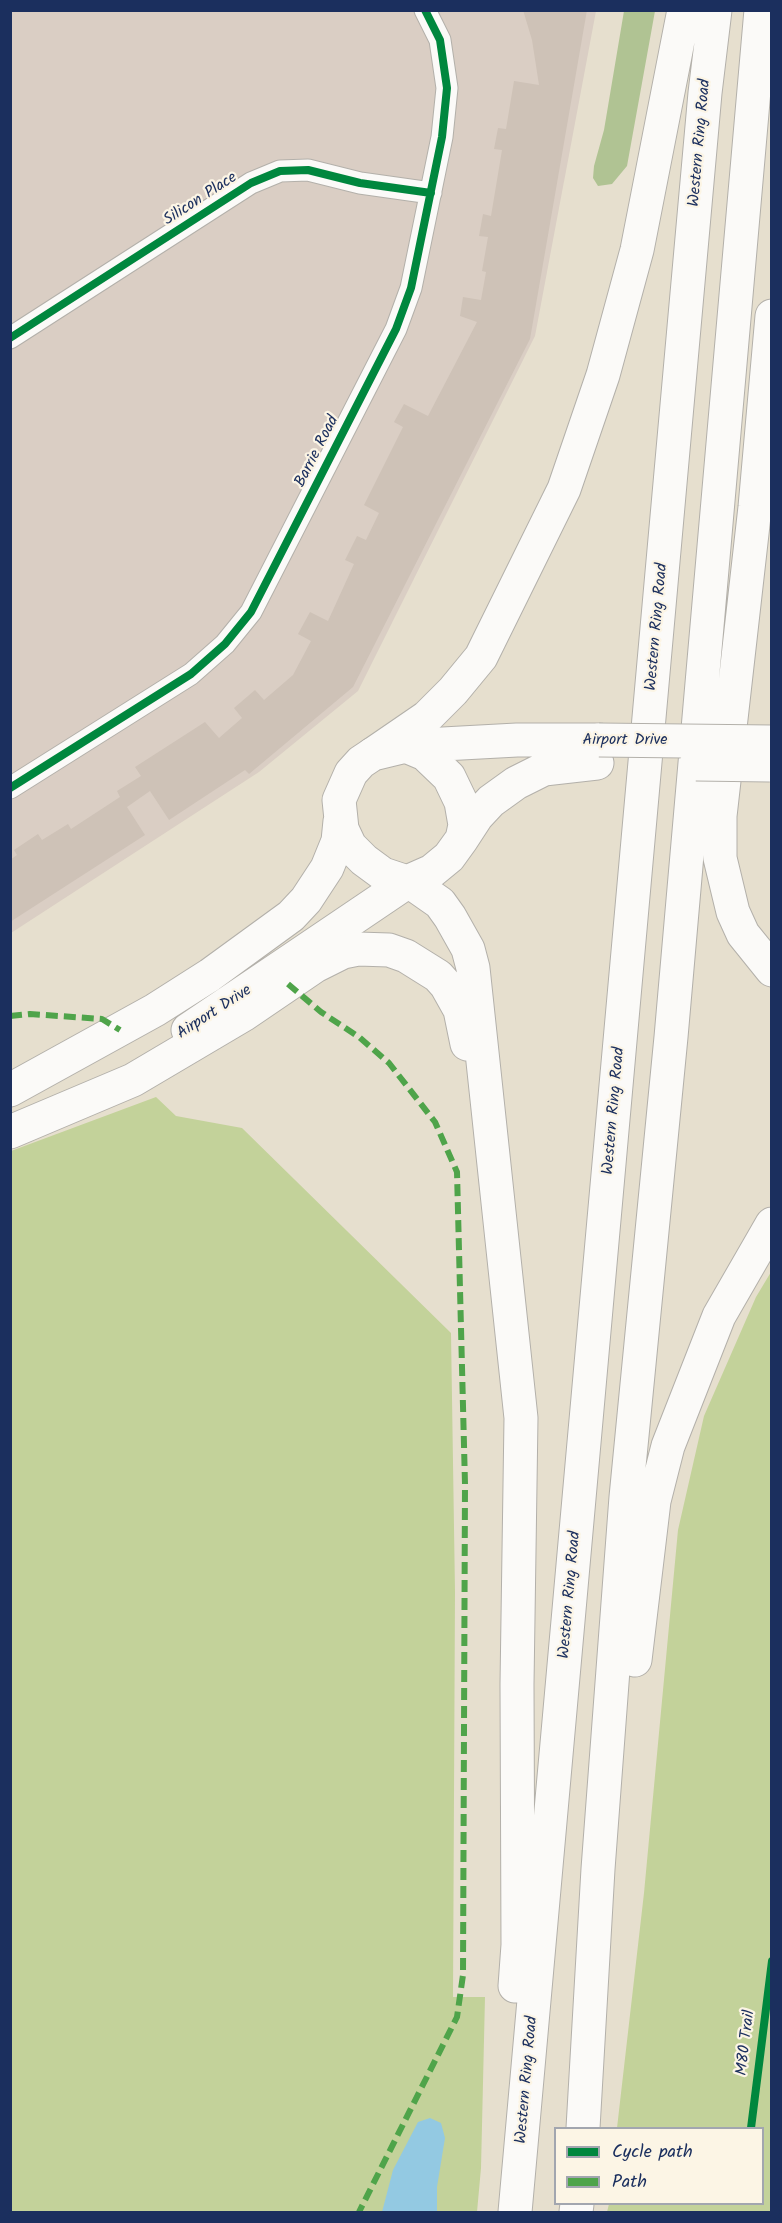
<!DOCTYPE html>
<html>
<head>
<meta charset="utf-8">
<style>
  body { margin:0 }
  #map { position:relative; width:782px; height:2223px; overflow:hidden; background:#e6dfce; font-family:Kalam,sans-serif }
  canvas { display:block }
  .frame { position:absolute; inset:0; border:12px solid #1b2f5e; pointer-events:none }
  .legend { position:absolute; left:554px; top:2127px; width:210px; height:78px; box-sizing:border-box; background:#fcf5e5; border:2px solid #a2a6af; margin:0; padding:8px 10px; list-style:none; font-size:18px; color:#1b2f5e }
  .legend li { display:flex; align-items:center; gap:12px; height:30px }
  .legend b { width:30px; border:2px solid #a2a6af }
</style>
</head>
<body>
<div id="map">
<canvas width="782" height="2223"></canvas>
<div class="frame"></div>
<ul class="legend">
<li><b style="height:8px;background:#00873e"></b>Cycle path</li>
<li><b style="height:8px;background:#4fa44a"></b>Path</li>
</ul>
</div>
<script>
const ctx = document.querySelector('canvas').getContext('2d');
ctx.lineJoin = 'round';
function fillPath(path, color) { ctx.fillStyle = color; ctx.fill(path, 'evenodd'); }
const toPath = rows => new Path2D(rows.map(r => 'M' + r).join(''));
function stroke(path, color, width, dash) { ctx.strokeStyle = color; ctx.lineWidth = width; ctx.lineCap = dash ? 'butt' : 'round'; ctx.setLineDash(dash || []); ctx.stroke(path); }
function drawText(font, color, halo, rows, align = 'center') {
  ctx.font = font + ' Kalam,sans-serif'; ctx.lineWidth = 4.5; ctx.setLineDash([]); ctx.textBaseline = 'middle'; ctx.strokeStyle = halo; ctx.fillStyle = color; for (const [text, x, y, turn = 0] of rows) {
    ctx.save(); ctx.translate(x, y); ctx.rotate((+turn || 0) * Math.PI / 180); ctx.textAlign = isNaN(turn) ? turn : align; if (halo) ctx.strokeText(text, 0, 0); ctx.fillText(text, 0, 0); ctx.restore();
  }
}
const industrial = toPath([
  [11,11,596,11,535,336,358,691,259,772,11,933]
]);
const green = toPath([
  [156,1097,176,1116,242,1128,451,1333,455,1592,453,1997,485,1997,481,2168,477,2212,11,2212,11,1151],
  [771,1272,771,2212,607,2212,609,2204,762,2204,762,2128,617,2128,644,1893,678,1530,704,1416,756,1297]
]);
const forest = toPath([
  [624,11,655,11,627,166,612,184,598,186,593,178,594,166,604,130]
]);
const water = toPath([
  [430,2118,441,2123,445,2138,437,2187,437,2212,382,2212,393,2170,418,2122]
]);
const building = toPath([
  [523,10,587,10,530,339,353,687,249,774,245,770,169,820,150,791,127,807,145,835,10,922,10,860,17,855,14,850,38,834,42,840,68,824,71,829,120,797,117,791,141,776,135,767,205,722,219,738,242,718,234,708,255,690,264,700,293,675,311,641,298,634,310,612,328,621,354,564,345,560,357,536,366,540,379,513,364,505,403,427,394,422,404,404,428,416,477,322,460,316,463,297,481,300,486,272,482,271,488,237,479,236,483,214,491,216,502,150,494,149,498,128,506,129,514,81,539,85,532,40]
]);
const street = toPath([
  [10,338,251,183,280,171,308,170,360,183,431,193],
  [10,788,191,674,225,644,251,612,396,329,411,288,442,137,447,88,440,40,425,10]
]);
const primary = toPath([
  [406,746,425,754,449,777,461,802,465,825,462,839,449,857,432,871,407,882,383,874,364,860,350,846,342,829,339,800,351,773,361,762,373,754,406,746,517,740,599,740],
  [462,839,477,816,491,801,516,783,544,769,597,763],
  [188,1030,407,882],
  [10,1090,155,1010,210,975,291,916,306,900,327,868,338,841,340,821]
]);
const highway = toPath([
  [772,316,755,507,720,816,720,858,733,912,743,934,772,970],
  [373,754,427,717,453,691,481,657,564,489,603,375,637,250,684,10],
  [410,882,440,903,450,917,468,949,473,968,521,1418,517,1684,518,1945,515,1986],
  [10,1132,133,1080,243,1015,315,966,343,952,358,949,389,950,406,956,438,976,446,985,460,1010,467,1044],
  [635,1660,654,1501,668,1446,719,1316,772,1224],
  [583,2128,598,1869,626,1497,671,1037,761,10],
  [515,2212,705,93,715,10],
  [576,2212,577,2204]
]);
const primaryBridge = toPath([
  [599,740,771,742],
  [696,764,770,765]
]);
const quiet = toPath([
  [288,984,321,1012,359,1037,389,1063,435,1122,457,1172,465,1484,463,1975,457,2017,359,2212],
  [10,1016,30,1014,102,1019,120,1030]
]);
const cycleway = toPath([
  [10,338,251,183,280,171,308,170,360,183,431,193],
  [10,788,191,674,225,644,251,612,396,329,411,288,442,137,447,88,440,40,425,10],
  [751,2128,772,1961]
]);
const streetNames = [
  ["Western Ring Road",701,143,-85],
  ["Silicon Place",201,200,-33],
  ["Barrie Road",318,452,-63],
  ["Western Ring Road",658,627,-85],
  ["Airport Drive",625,741],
  ["Airport Drive",215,1013,-33],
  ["Western Ring Road",615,1111,-85],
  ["Western Ring Road",571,1595,-85],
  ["M80 Trail",747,2043,-83],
  ["Western Ring Road",528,2080,-85]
];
fillPath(industrial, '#dacec4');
fillPath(green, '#c3d29a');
fillPath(forest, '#b0c393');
fillPath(water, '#93c9e2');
fillPath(building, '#cec2b7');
stroke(street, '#b3b0aa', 23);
stroke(primary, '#b3b0aa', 35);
stroke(highway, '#b3b0aa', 35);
stroke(street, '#fbfaf8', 21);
stroke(primary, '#fbfaf8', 33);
stroke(highway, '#fbfaf8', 33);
stroke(primaryBridge, '#b3b0aa', 35, []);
stroke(primaryBridge, '#fbfaf8', 33);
stroke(quiet, '#4fa44a', 6, [12, 6]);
stroke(cycleway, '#00873e', 8);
drawText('16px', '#1b2f5e', '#fcf5e5', streetNames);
</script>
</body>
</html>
